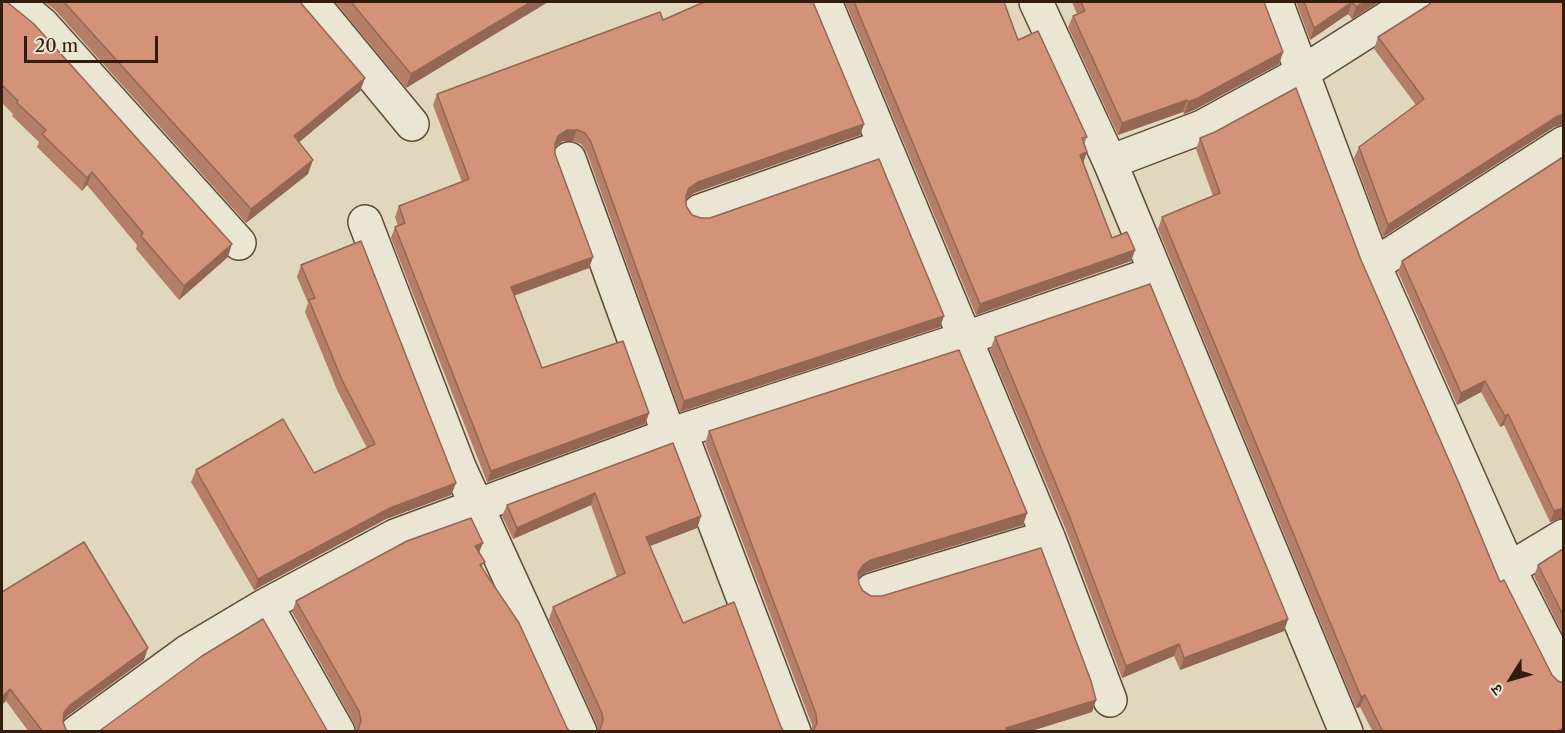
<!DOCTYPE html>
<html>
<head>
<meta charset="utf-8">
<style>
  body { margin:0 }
  #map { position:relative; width:1565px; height:733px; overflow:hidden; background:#e0d7bc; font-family:"Libre Caslon Text","Noto Serif Devanagari",serif }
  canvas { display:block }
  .frame { position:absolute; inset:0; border:3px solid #341c0c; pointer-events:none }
  .north { position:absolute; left:1481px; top:649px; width:60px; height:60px; -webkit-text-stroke:4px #ebe5d3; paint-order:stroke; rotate:233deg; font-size:16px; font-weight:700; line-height:24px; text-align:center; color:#341c0c }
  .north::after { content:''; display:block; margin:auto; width:21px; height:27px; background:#341c0c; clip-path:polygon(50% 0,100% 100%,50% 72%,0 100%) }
  .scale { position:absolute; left:24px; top:36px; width:134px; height:27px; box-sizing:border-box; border:3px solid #341c0c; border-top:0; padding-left:8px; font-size:18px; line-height:21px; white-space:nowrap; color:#341c0c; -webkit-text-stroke:4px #ebe5d3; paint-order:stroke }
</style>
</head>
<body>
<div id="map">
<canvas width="1565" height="733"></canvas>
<div class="frame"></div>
<div class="north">उ</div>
<div class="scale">20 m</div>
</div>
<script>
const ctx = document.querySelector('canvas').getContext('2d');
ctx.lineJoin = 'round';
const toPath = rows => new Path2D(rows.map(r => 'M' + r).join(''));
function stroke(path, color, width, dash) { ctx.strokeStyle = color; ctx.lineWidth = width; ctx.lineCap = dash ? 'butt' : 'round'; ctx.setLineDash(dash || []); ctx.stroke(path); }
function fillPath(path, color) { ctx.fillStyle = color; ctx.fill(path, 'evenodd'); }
const minor = toPath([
  [15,2,42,24,239,243],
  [309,2,323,16,412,124],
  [825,2,1048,537,1110,700],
  [1276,2,1374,265,1509,569,1564,677],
  [569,159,669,435],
  [1110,162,1202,127,1303,72,1413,2],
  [700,211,885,146],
  [365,222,459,467,580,732],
  [1374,265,1564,143],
  [680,431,794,732],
  [1509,569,1564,536],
  [872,590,1048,537],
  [266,605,338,732],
  [77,732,187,652,266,605,395,536,669,435,966,338,1155,273]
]);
const tertiary = toPath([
  [1036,2,1110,162,1346,732]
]);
const wall = toPath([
  [2,2,228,257,179,300,136,249,137,245,87,185,82,191,37,147,39,142,12,116,13,114,2,103],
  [44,2,300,2,365,78,360,91,299,142,308,174,246,223,54,9],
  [335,2,548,2,406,88],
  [845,2,1004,2,1018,40,1087,137,1084,144,1084,163,1112,238,1135,250,1131,261,976,315],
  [1072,2,1264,2,1283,52,1279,64,1194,110,1184,114,1183,112,1118,135,1068,27,1073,16,1077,14],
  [1296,2,1379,2,1352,19,1348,14,1310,40],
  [1563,2,1563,125,1554,127,1383,237,1354,158,1359,147,1416,105,1374,49,1378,37],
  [663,20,864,124,860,135,694,193,686,199,686,206,692,215,940,327,680,412,587,153,581,144,573,141,563,141,555,147,555,154,593,257,589,268,514,296,542,368,649,413,645,424,487,482,391,238,395,227,398,226,395,217,399,206,462,182,433,105,437,94],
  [1200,138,1361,260,1500,582,1552,675,1558,681,1563,732,1373,732,1360,707,1356,708,1158,229,1162,217,1213,196,1196,149],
  [1563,157,1563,518,1550,522,1504,425,1500,427,1481,392,1457,405,1398,272,1402,261],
  [301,265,456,483,451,495,386,519,254,590,191,482,196,470,314,473,367,448,338,392,305,312,308,303,297,277],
  [995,337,1288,619,1284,631,1180,670,1174,656,1122,678,1066,530,990,350],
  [709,431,1027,513,1023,525,867,572,859,577,859,584,863,591,871,596,1096,700,1092,712,1028,732,812,732,812,725,705,443],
  [673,443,701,516,697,528,650,546,683,623,781,727,598,732,597,725,549,619,553,607,617,577,591,505,513,539,502,516,507,505],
  [1563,549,1563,635,1534,576,1538,565],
  [479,553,483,569,567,728,356,732,354,723,292,612,296,601],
  [2,592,144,660,66,717,63,721,67,732,29,732,6,701]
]);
const shadedWall = toPath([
  [531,2,548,2,406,88,411,74],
  [1352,2,1348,14,1310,40,1314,28],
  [1365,2,1379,2,1352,19,1356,7],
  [1283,52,1279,64,1194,110,1184,114,1188,102],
  [365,78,360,91,290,150,294,136],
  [1187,100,1183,112,1118,135,1122,123],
  [1563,114,1563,124,1554,127,1383,237,1388,225,1558,116],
  [864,124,860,135,694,193,685,199,686,196,689,188,698,182],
  [567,130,577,130,573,141,563,141,554,147,551,155,558,136],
  [1087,152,1083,163,1080,155],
  [313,160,308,174,246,223,251,209],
  [92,172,87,185,82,191,87,178],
  [232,244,228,257,179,300,184,286],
  [1135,250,1131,261,976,315,980,304],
  [593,257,589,268,507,298,511,287],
  [944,316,940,327,680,412,684,401],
  [1485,381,1481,392,1457,405,1461,393],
  [649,413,645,424,487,482,491,471],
  [1508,414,1504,425,1500,427,1505,416],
  [456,483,451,495,386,519,254,590,258,579,390,508],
  [595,493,591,505,513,539,517,528],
  [1563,508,1563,518,1550,522,1554,511],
  [1027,513,1023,525,867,572,859,577,858,573,863,565,871,560],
  [701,516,697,528,642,549,646,537],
  [483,543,478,555,475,546],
  [1288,619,1284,631,1180,670,1184,658],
  [1179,644,1174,656,1122,678,1126,666],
  [148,648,144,660,66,717,60,724,64,712,70,705],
  [10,689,6,701,2,705,2,697],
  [1365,695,1360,707,1356,708,1361,697],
  [1096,700,1092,712,1028,732,1004,732,1006,728]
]);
const building = toPath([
  [2,2,7,2,34,24,232,244,184,286,141,236,143,233,92,172,87,178,42,134,46,130,17,103,18,101,2,85,2,2],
  [64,2,300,2,365,78,294,136,313,160,251,209,64,2],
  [351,2,531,2,411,74,351,2],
  [704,2,813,2,864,124,698,182,689,188,686,196,686,206,692,215,701,218,710,218,879,159,944,316,684,401,591,142,585,133,577,130,567,130,558,136,555,144,555,154,593,257,511,287,542,368,623,341,649,413,491,471,395,227,405,223,399,206,469,179,437,94,660,12,663,20,704,2],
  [854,2,1004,2,1018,40,1038,31,1087,137,1082,138,1087,152,1080,155,1112,238,1127,232,1135,250,980,304,854,2],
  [1081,2,1264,2,1283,52,1198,98,1188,102,1187,100,1122,123,1073,16,1085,11,1081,2],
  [1304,2,1365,2,1356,7,1352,2,1314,28,1304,2],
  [1432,2,1563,2,1563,114,1558,116,1388,225,1359,147,1424,99,1378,37,1427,6,1432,2],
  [1296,88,1361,260,1459,483,1500,582,1504,580,1552,675,1558,681,1563,683,1563,728,1556,732,1383,732,1365,695,1361,697,1162,217,1220,193,1200,138,1215,132,1296,88],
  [1563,157,1563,508,1554,511,1508,414,1505,416,1485,381,1461,393,1402,261,1563,157],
  [361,241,456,483,390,508,258,579,196,470,283,419,314,473,375,444,342,380,309,300,315,298,301,265,361,241],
  [1150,284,1288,619,1184,658,1179,644,1126,666,1070,518,995,337,1150,284],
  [959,350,1027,513,871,560,863,565,858,573,859,584,863,591,871,596,882,596,1041,548,1091,681,1096,700,1006,728,1007,732,813,732,817,723,816,714,709,431,959,350],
  [673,443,701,516,646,537,683,623,734,602,781,727,784,732,599,732,603,721,602,713,553,607,625,573,595,493,517,528,507,505,673,443],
  [471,518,483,543,475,546,485,562,480,565,519,623,567,728,570,732,357,732,358,730,361,721,359,711,296,601,407,541,471,518],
  [84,542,148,648,70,705,64,712,63,722,67,732,43,732,10,689,2,697,2,592,84,542],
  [1563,549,1563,615,1538,565,1563,549],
  [263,619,328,732,98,732,202,656,263,619]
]);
stroke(minor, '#5f4b38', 36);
stroke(tertiary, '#5f4b38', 36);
stroke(minor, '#ebe5d3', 33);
stroke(tertiary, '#ebe5d3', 33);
fillPath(wall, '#b57e68');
fillPath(shadedWall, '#946755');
fillPath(building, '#d39379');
stroke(building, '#946755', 1.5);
</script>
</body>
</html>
